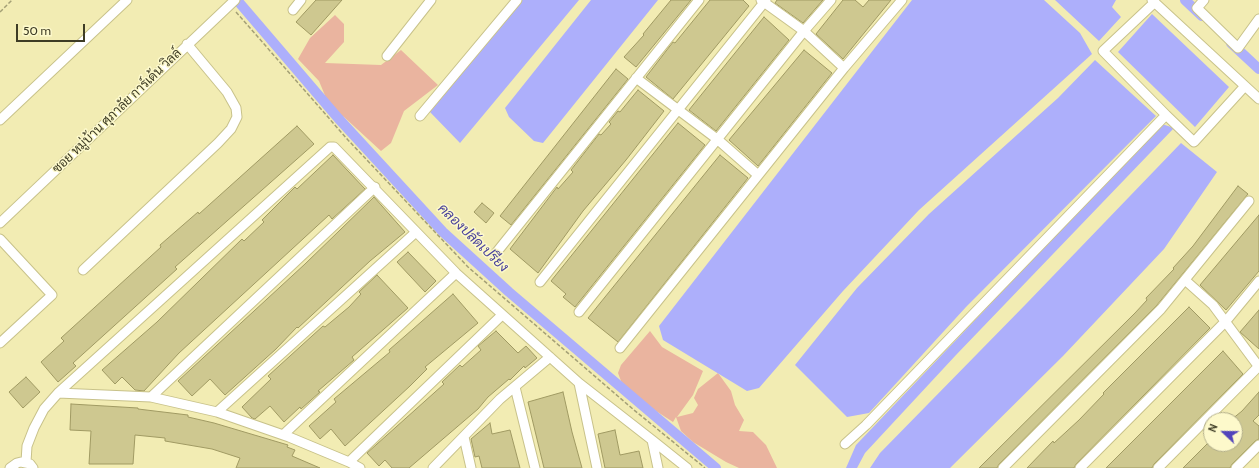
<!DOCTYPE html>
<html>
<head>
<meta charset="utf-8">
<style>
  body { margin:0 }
  #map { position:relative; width:1259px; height:468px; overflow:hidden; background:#f2ecb3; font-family:Cabin,sans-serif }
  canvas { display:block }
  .north { position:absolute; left:1203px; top:412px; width:40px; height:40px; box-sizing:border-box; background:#fdf9cb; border:1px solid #b1ad89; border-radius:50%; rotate:292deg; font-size:11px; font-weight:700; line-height:16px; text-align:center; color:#3e3c25 }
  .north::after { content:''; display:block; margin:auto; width:14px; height:18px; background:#5244bb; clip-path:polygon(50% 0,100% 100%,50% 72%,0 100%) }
  .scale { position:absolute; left:16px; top:24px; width:69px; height:18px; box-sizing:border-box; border:2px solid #3e3c25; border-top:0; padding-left:5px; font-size:12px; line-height:14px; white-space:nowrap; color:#3e3c25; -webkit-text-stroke:3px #fdf9cb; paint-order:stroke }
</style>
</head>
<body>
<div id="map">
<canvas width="1259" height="468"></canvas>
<div class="north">N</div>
<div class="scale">50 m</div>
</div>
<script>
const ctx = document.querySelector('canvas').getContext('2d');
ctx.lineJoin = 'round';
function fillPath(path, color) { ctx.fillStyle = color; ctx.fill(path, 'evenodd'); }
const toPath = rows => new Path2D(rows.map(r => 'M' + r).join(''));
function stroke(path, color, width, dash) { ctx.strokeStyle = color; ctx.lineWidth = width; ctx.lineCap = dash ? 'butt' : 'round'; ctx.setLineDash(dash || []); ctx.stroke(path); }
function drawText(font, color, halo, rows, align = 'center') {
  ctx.font = font + ' Cabin,Sarabun,sans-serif'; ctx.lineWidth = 3; ctx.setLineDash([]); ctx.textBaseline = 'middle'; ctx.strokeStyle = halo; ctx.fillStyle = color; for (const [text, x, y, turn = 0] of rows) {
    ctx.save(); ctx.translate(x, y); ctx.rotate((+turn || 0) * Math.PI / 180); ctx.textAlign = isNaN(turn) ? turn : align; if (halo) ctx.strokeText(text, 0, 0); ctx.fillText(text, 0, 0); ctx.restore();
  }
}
const green = toPath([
  [335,15,344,24,344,42,325,63,381,65,401,50,438,85,404,111,391,143,381,151,344,117,331,110,319,81,298,59,310,38],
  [650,331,662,347,703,371,693,395,677,417,693,413,698,405,694,398,698,389,718,373,731,391,735,405,744,420,739,431,753,432,766,445,777,468,739,468,726,462,693,442,681,431,676,417,673,422,636,398,621,381,618,373,621,365]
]);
const water = toPath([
  [521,0,579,0,460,143,430,112],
  [591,0,658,0,543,143,534,141,509,117,505,108],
  [912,0,1044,0,1080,33,1092,54,919,210,843,291,759,388,747,391,663,340,659,326],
  [1055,0,1116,0,1112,7,1121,17,1099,41],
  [1152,14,1229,87,1195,127,1118,52],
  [1095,60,1156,116,966,307,869,413,847,417,795,365,857,288,929,214,1058,98],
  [1162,124,1174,128,956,355,865,453,857,468,846,468,856,445],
  [1181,143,1217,172,1164,249,1063,356,950,468,870,468,880,453,1026,304]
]);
const canal = toPath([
  [237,0,338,118,443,232,509,292,716,468],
  [1185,0,1202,16],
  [1231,43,1259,69]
]);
const building = toPath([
  [316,0,342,0,311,35,296,22,316,0],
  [671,0,691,0,636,67,624,57,644,35,643,34,671,0],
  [710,0,743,0,749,6,673,99,646,77,673,42,675,43,710,0],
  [777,0,823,0,803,23,775,3,777,0],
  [843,0,855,0,863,7,869,0,891,0,843,59,816,34,843,0],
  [764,17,789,40,716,131,689,110,764,17],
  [804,50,832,73,758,166,729,140,804,50],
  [616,69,628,79,511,225,500,216,616,69],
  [638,90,664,111,626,160,583,211,538,273,510,249,557,187,558,189,573,172,571,170,599,134,601,135,611,124,609,122,618,111,620,112,638,90],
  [678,123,705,145,575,307,563,297,566,294,551,281,678,123],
  [297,126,314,144,175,267,177,269,73,363,76,366,58,382,41,362,64,341,61,338,161,247,160,245,198,212,199,214,297,126],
  [333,155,365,189,332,219,329,215,179,353,144,391,135,390,122,377,115,384,102,370,157,322,242,239,244,241,264,222,262,220,295,187,297,189,333,155],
  [720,155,748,178,618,342,588,318,720,155],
  [1238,186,1248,194,1157,305,999,464,997,468,979,468,1135,313,1147,300,1146,298,1174,269,1173,268,1193,246,1238,186],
  [374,197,405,232,370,261,298,328,297,327,276,349,225,395,210,379,192,396,178,381,305,264,374,197],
  [482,203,494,213,486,223,474,212,482,203],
  [1259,215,1259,271,1226,310,1200,285,1259,215],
  [408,252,436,281,425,292,397,262,408,252],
  [377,275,408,308,352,357,354,360,318,391,320,392,301,409,300,407,284,422,270,406,255,419,252,418,242,407,271,379,268,376,323,326,325,327,349,307,361,294,359,292,377,275],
  [453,294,478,323,425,367,427,369,410,386,345,446,331,429,320,439,309,426,336,402,334,399,390,352,389,350,453,294],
  [1189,307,1210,328,1076,464,1074,468,1027,468,1053,441,1054,443,1079,420,1104,394,1103,393,1189,307],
  [1259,310,1259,349,1240,332,1259,310],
  [496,331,518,353,526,346,537,358,525,368,524,366,510,380,509,379,488,397,478,409,409,468,392,468,385,460,379,466,367,453,444,384,442,382,460,365,462,367,481,350,478,346,496,331],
  [1223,351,1243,374,1154,464,1152,468,1106,468,1223,351],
  [26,377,40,392,23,408,9,392,26,377],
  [563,392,572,432,582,468,544,468,528,402,563,392],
  [1259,392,1259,415,1253,421,1259,426,1259,439,1255,441,1232,464,1230,468,1183,468,1207,444,1235,444,1235,420,1231,420,1242,411,1259,392],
  [71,404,138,408,138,409,188,415,188,417,214,423,288,445,287,447,295,450,292,456,320,468,236,468,240,458,212,449,165,441,165,438,135,435,133,464,89,464,91,431,70,430,71,404],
  [490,423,492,434,510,430,520,468,482,468,479,456,475,457,471,439,490,423],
  [615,430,620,455,639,451,643,468,605,468,598,434,615,430]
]);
const path = toPath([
  [0,12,12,0],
  [236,12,348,140,468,267,634,410,705,468]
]);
const minor = toPath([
  [761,0,804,31,844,68],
  [1152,0,1259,99],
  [1204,0,1197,8,1238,48,1259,19],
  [1155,2,1103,51,1166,115],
  [293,10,301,0],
  [387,56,431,0],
  [636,78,717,139,758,175],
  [420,116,517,0],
  [0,120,127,0],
  [0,223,235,0],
  [0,239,52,295,0,343],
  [496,253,699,0],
  [83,270,218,143,231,129,237,117,236,108,227,92,187,44],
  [1185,280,1213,305,1259,367],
  [540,282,766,0],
  [579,312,804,31,831,0],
  [620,348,844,68,902,0],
  [579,383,652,440,658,468],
  [515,387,535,468],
  [58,393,151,397,217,412,289,437,349,462,360,468],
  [151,397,375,187],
  [217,412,416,232],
  [283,435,456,273],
  [464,437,471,468],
  [652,440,687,468],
  [845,444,866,425,1166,115,1194,142,1245,86],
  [26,462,27,446,34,428,44,409,59,392,330,147,334,147,456,273,579,383,597,468],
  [349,462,502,315],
  [10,468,17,463,21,462,30,464,33,468],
  [433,468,500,399,550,357],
  [1003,468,1161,309,1249,201],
  [1080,468,1226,321,1259,281],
  [1158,468,1259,366],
  [1236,468,1259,445]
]);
const streetNames = [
  ["ซอย หมู่บ้าน ศุภาลัย การ์เด้น วิลล์",117,111,-44]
];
const waterNames = [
  ["คลองปลัดเปรียง",473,238,44]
];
fillPath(green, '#eab49f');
fillPath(water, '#adaffb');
stroke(canal, '#adaffb', 10);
fillPath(building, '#cec890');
stroke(building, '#a09a63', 1);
stroke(minor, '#c8c28a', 11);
stroke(path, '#a4a076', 1.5, [4, 2]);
stroke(minor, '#fff', 9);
drawText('13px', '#3e3c25', '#fdf9cb', streetNames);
drawText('italic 14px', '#4a439b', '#fdf9cb', waterNames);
</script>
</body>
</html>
